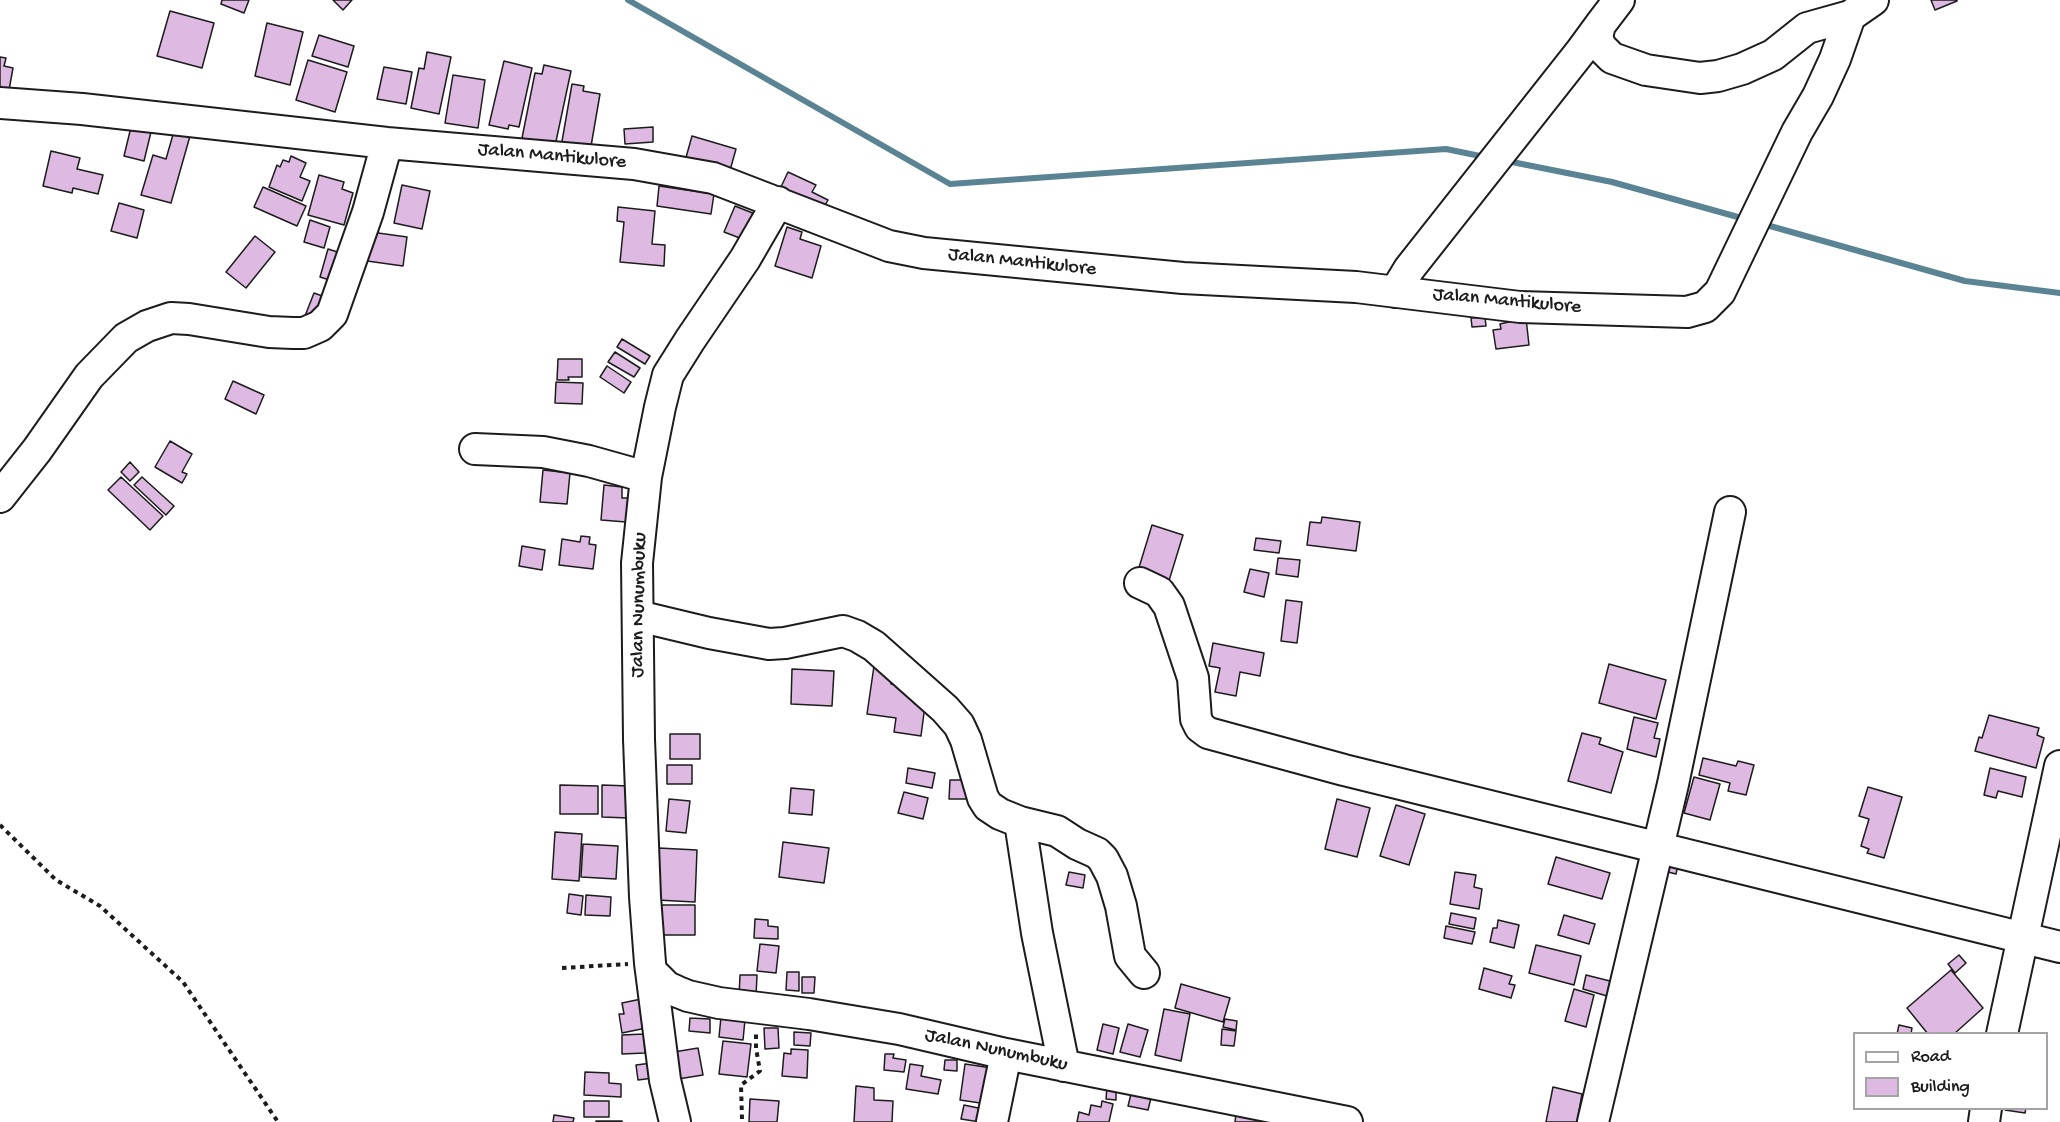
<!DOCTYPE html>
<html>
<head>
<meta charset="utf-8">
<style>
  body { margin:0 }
  #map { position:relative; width:2060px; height:1122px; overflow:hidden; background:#fff; font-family:"Gochi Hand",sans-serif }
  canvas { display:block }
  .legend { position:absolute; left:1853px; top:1032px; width:195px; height:78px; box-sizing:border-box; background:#fff; border:2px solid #a4a4a4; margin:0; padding:8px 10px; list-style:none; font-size:18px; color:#1c1c1c }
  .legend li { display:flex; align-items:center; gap:12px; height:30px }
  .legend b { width:30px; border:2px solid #a4a4a4 }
</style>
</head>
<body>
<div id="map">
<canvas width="2060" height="1122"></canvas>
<ul class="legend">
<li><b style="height:8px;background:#fff"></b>Road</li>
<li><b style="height:16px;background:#deb9e2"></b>Building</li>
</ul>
</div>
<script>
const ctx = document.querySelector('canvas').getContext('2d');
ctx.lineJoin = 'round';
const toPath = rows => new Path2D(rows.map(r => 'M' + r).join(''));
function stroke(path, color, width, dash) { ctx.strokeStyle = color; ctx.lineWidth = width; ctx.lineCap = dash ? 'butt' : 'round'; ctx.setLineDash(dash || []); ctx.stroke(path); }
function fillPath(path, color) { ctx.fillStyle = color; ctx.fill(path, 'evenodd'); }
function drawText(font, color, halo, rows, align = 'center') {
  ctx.font = font + ' "Gochi Hand",sans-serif'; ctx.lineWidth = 4.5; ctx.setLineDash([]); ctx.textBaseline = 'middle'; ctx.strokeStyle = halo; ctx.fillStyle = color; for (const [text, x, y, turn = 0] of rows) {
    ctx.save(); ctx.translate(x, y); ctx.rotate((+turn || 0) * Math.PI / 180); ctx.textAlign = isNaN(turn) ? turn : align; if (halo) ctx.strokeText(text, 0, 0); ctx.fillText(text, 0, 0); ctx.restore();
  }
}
const stream = toPath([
  [628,0,950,184,1446,149,1485,157],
  [1507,161,1612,182,1745,219],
  [1763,224,1965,281,2060,293]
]);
const building = toPath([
  [222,0,249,0,244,13,221,4,222,0],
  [333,0,352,0,343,10,333,0],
  [1931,0,1957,0,1957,1,1935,10,1931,0],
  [170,11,214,23,202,68,157,56,170,11],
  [267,23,303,32,290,85,255,76,267,23],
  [319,35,354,46,348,67,312,56,319,35],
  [427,52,451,57,439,114,411,108,419,68,424,69,427,52],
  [0,57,6,58,4,66,13,68,9,90,0,88,0,57],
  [308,60,347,72,335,112,296,100,308,60],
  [504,61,532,68,519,127,509,125,508,129,489,125,504,61],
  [544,65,571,71,555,146,522,138,535,73,542,74,544,65],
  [384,67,412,72,406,104,377,99,384,67],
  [453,75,485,80,478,128,445,123,453,75],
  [572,84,584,86,583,91,600,94,590,152,561,147,572,84],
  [131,127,151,132,144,161,124,156,131,127],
  [653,127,653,142,625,144,624,129,653,127],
  [174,131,190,136,171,203,141,195,153,155,166,159,174,131],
  [692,136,736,149,729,174,685,161,692,136],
  [51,151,80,158,77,169,103,175,98,194,73,188,72,193,43,186,51,151],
  [291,156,306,163,300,177,310,181,302,201,269,187,277,165,280,167,283,160,289,162,291,156],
  [788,172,816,185,812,192,828,200,823,209,780,189,788,172],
  [319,175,344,182,342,189,353,193,344,225,308,215,319,175],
  [402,185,430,191,422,229,394,223,402,185],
  [659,186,714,194,711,214,657,206,659,186],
  [263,187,306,206,297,226,254,207,263,187],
  [119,203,144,210,137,238,111,231,119,203],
  [735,206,755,214,745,240,724,232,735,206],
  [618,207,655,211,652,244,665,245,664,266,620,262,624,222,617,221,618,207],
  [310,220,330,227,324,248,304,242,310,220],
  [787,227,802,232,800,239,821,246,812,278,775,266,787,227],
  [371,232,407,237,403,266,367,261,371,232],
  [255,236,275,252,246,288,226,272,255,236],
  [328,249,344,254,336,282,320,277,328,249],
  [314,293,325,297,316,321,305,316,314,293],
  [1485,317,1486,326,1472,327,1471,318,1485,317],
  [1526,318,1529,345,1496,349,1493,330,1501,329,1500,324,1526,318],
  [622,339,650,356,645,364,617,347,622,339],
  [615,352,640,368,634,377,608,362,615,352],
  [558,359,582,359,582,377,568,377,569,380,557,380,558,359],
  [607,366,631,382,624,393,600,377,607,366],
  [233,381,264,395,256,414,225,399,233,381],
  [556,382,583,383,582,404,555,403,556,382],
  [170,441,192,454,182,472,187,474,182,483,155,467,170,441],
  [130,462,139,472,130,481,121,472,130,462],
  [543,470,570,473,567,504,540,502,543,470],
  [121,477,163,516,150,530,108,490,121,477],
  [142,477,174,506,166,515,134,485,142,477],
  [604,485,622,487,622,498,628,498,626,522,601,520,604,485],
  [1322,517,1360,522,1356,551,1307,545,1310,522,1321,523,1322,517],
  [1152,525,1183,535,1168,584,1137,574,1152,525],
  [581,536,590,537,589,544,596,545,593,569,559,565,562,539,580,542,581,536],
  [1256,538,1281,541,1279,553,1254,550,1256,538],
  [522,546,545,550,542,570,519,566,522,546],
  [1278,558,1300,560,1298,577,1276,574,1278,558],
  [1250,569,1269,573,1264,597,1244,592,1250,569],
  [1286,600,1302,602,1297,643,1281,641,1286,600],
  [1213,643,1264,653,1260,676,1240,672,1236,696,1215,692,1220,668,1209,666,1213,643],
  [1609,664,1666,680,1656,719,1599,703,1609,664],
  [874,666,893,669,891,684,912,687,910,699,916,700,915,704,925,705,921,736,894,732,896,718,867,714,874,666],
  [792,669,834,671,832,706,791,704,792,669],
  [1989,715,2039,728,2037,735,2044,738,2036,768,1975,751,1979,737,1982,738,1989,715],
  [1634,717,1658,723,1654,738,1660,739,1656,757,1627,749,1634,717],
  [1582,733,1601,738,1599,744,1623,752,1611,793,1568,781,1582,733],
  [670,734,700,734,700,759,670,759,670,734],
  [1703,758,1736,766,1738,761,1754,765,1746,795,1728,791,1730,783,1699,775,1703,758],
  [667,765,692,765,692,784,667,784,667,765],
  [908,768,935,773,932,788,906,783,908,768],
  [1990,768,2026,777,2022,797,1998,791,1996,798,1984,795,1990,768],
  [1694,777,1720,784,1710,820,1684,813,1694,777],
  [950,780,968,780,967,799,949,799,950,780],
  [560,785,598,786,598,814,560,814,560,785],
  [602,785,630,786,629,818,602,817,602,785],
  [1868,787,1902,797,1884,858,1867,853,1869,849,1861,846,1869,819,1859,816,1868,787],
  [791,788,814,790,812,815,789,813,791,788],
  [904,792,928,798,923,819,898,813,904,792],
  [669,799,690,801,686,833,666,831,669,799],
  [1337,799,1370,808,1357,857,1325,849,1337,799],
  [1396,805,1425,814,1409,865,1380,856,1396,805],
  [555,832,582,834,579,881,552,879,555,832],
  [783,842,829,848,824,883,779,877,783,842],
  [583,844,618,846,616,879,581,877,583,844],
  [659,848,697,850,695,902,657,900,659,848],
  [1556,857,1610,873,1602,899,1548,884,1556,857],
  [1667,857,1679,860,1676,874,1664,871,1667,857],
  [1069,872,1085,875,1083,888,1066,885,1069,872],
  [1455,872,1476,875,1474,887,1482,889,1479,909,1450,904,1455,872],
  [569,894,583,896,581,915,567,913,569,894],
  [586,895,611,897,610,916,585,915,586,895],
  [661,905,695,905,695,935,662,935,661,905],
  [1451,913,1476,918,1474,929,1449,924,1451,913],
  [1564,915,1595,924,1589,944,1558,935,1564,915],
  [755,919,768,920,768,926,778,927,778,939,754,938,755,919],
  [1498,920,1519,925,1514,948,1490,942,1493,928,1497,928,1498,920],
  [1446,926,1475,932,1472,944,1444,938,1446,926],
  [760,944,779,946,776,973,757,971,760,944],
  [1536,945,1581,956,1574,985,1529,973,1536,945],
  [1959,955,1966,963,1955,973,1948,964,1959,955],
  [1484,968,1512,976,1509,984,1515,985,1511,998,1479,989,1484,968],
  [1951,970,1983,1008,1954,1034,1928,1034,1907,1008,1951,970],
  [787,972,799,972,799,991,786,990,787,972],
  [740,975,757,975,756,996,739,996,740,975],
  [1586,975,1610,981,1607,996,1583,989,1586,975],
  [802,977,815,977,814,993,802,993,802,977],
  [1181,984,1230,998,1223,1022,1175,1008,1181,984],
  [1574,989,1594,995,1586,1027,1565,1021,1574,989],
  [646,998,651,1027,622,1033,619,1014,624,1014,622,1003,646,998],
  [1164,1009,1190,1014,1181,1061,1155,1055,1164,1009],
  [721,1017,745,1020,743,1040,719,1037,721,1017],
  [690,1018,710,1019,710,1033,689,1031,690,1018],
  [1225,1019,1237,1021,1236,1030,1223,1027,1225,1019],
  [1103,1024,1119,1028,1113,1054,1097,1050,1103,1024],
  [1128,1024,1148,1030,1140,1057,1120,1052,1128,1024],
  [1899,1025,1912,1028,1911,1034,1897,1034,1899,1025],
  [764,1028,778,1028,779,1048,765,1049,764,1028],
  [1222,1029,1236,1031,1234,1046,1221,1045,1222,1029],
  [794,1032,811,1033,810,1046,794,1045,794,1032],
  [644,1034,645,1053,622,1054,622,1035,644,1034],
  [723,1041,751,1044,747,1077,719,1074,723,1041],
  [698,1048,703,1075,678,1079,674,1052,698,1048],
  [791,1049,808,1050,807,1078,782,1076,784,1053,791,1054,791,1049],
  [885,1054,894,1054,893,1058,906,1060,904,1072,884,1070,885,1054],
  [945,1060,957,1060,957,1071,944,1070,945,1060],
  [652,1063,653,1078,638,1080,636,1065,652,1063],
  [910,1064,923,1066,921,1076,941,1080,938,1094,906,1089,910,1064],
  [965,1064,992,1068,987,1104,960,1100,965,1064],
  [585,1072,609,1073,609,1083,621,1084,621,1097,584,1095,585,1072],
  [856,1086,874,1088,874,1100,893,1101,892,1122,854,1122,856,1086],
  [1107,1086,1116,1087,1116,1100,1106,1099,1107,1086],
  [1553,1087,1582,1094,1577,1122,1546,1122,1553,1087],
  [1131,1094,1151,1098,1148,1110,1128,1106,1131,1094],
  [750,1099,779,1101,777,1122,749,1122,750,1099],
  [584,1101,609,1101,609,1117,584,1117,584,1101],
  [1102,1101,1113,1104,1109,1122,1077,1122,1079,1112,1089,1115,1091,1105,1101,1107,1102,1101],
  [964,1105,983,1109,980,1122,961,1119,964,1105],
  [2006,1108,2026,1108,2025,1113,2005,1110,2006,1108],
  [1236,1114,1271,1122,1235,1122,1236,1114],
  [554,1115,574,1118,573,1122,553,1122,554,1115],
  [596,1121,622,1121,622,1122,596,1122,596,1121]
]);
const path = toPath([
  [0,825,56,880,100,906,183,982,278,1122],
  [562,968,628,964],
  [742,1119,741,1085,760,1071,756,1048,756,1032]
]);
const minor = toPath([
  [1619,0,1600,25,1597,37,1601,47,1612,58,1646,70,1700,78,1718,76,1742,69,1773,55,1807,28,1850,16],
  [0,103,82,109,387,143,634,164,713,178,889,246,924,253,1183,278,1356,287,1520,307,1687,312,1705,307,1720,292,1797,132,1818,96,1835,59,1850,16,1873,0],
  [1395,292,1409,269,1581,51,1600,25],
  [475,449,543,452,589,461,646,477],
  [0,497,37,450,89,376,126,338,147,326,171,318,189,319,269,332,293,333,304,333,320,326,332,314,368,212,387,143],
  [1140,583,1159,592,1169,606,1193,678,1196,719,1200,727,1208,733,1344,770,2060,947],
  [638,616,709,633,769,644,785,643,843,631,857,636,874,646,945,709,959,725,966,740,983,798,988,806,1000,814,1020,822,1057,831,1077,844,1097,853,1103,859,1112,876,1121,906,1130,956,1144,973],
  [1020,822,1037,933,1064,1066],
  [651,971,667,987,678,992,688,996,719,1003,809,1014,899,1029,1006,1054,1347,1122],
  [2002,1034,2060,766],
  [675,1122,665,1080,650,963,645,897,639,739,637,563,646,477,660,407,668,375,690,340,745,259,778,202],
  [992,1122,1006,1054],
  [1593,1122,1673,784,1730,512],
  [1984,1122,1986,1108]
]);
const streetNames = [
  ["Jalan Mantikulore",552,157,5],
  ["Jalan Mantikulore",1022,263,6],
  ["Jalan Mantikulore",1507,302,5],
  ["Jalan Nunumbuku",640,605,-89],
  ["Jalan Nunumbuku",996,1051,12]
];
stroke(stream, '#5a8494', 6);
fillPath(building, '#deb9e2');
stroke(building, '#1c1c1c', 1.5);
stroke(minor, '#1c1c1c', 34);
stroke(path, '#1c1c1c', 4, [4.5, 4.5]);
stroke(minor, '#fff', 30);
drawText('20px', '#1c1c1c', '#fff', streetNames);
</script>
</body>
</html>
